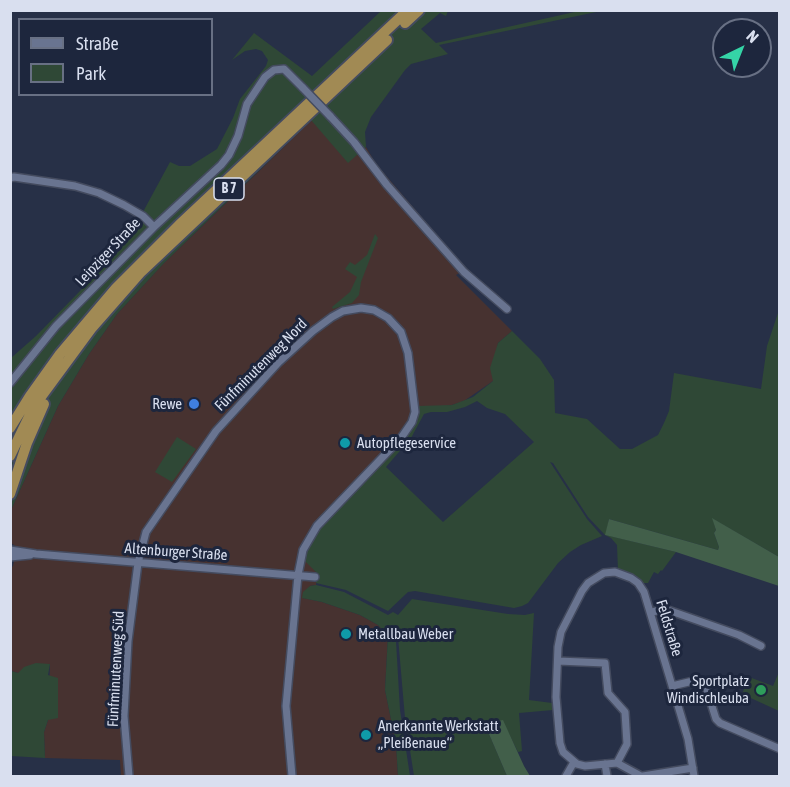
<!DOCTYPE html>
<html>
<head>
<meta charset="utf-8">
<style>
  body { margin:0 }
  #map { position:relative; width:790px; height:787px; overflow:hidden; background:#273047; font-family:"Asap Condensed",sans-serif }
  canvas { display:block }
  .frame { position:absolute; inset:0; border:12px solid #d9dfef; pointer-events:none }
  .legend { position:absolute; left:18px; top:18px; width:195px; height:78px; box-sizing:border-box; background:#1d263d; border:2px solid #687084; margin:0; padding:8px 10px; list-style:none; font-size:18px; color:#d9dfef }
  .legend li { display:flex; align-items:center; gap:12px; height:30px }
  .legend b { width:30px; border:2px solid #687084 }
  .north { position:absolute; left:712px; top:18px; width:60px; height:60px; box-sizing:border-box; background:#1d263d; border:2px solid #687084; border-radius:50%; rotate:43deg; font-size:16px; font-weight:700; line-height:24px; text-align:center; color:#d9dfef }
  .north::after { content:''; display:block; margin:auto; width:21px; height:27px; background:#35d4a7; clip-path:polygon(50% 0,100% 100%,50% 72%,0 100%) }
</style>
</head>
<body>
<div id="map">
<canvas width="790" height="787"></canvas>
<div class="frame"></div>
<ul class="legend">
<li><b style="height:8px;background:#697490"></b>Straße</li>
<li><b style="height:16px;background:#2f4836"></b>Park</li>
</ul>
<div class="north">N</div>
</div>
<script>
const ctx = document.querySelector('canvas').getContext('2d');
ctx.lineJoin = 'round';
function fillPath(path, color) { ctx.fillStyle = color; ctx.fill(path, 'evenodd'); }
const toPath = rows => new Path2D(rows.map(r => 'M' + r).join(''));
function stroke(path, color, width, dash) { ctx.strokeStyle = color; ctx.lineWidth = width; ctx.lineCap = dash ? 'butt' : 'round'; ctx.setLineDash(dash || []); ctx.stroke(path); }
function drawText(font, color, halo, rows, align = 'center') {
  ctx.font = font + ' "Asap Condensed",sans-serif'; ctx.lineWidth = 6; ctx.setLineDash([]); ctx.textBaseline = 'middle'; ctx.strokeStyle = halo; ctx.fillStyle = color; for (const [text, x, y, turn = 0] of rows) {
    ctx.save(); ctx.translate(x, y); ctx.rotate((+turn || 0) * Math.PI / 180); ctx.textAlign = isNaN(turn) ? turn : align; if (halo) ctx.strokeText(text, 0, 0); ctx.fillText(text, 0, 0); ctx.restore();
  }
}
const commercial = toPath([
  [312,120,348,162,366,147,376,164,466,269,456,275,512,331,498,343,493,381,464,401,452,405,417,412,408,435,364,480,307,561,317,573,316,585,310,586,303,598,322,602,360,615,378,625,388,635,385,690,396,744,398,776,121,776,120,760,45,758,44,732,48,720,50,664,18,673,11,671,11,568,13,566,17,547,11,543,11,510,58,406,89,354,117,314,164,263]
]);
const green = toPath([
  [381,11,404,11,412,22,424,11,448,11,446,16,440,13,421,29,436,43,579,11,601,11,439,45,448,54,411,64,405,70,371,117,365,132,366,147,348,163,311,120,164,263,117,314,89,354,58,406,11,510,11,358,36,336,122,248,118,239,137,223,170,162,179,166,190,166,217,149,233,118,240,99,266,66,268,60,262,51,256,49,245,51,232,60,254,33,312,76],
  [375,234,378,238,361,282,359,295,352,303,333,309,332,307,350,292,357,277,345,269,350,262,355,265,367,255],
  [779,310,779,557,713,519,716,530,714,533,719,547,718,550,609,519,606,535,676,552,662,571,661,570,658,574,654,572,648,583,643,583,634,576,618,571,617,545,611,538,605,535,588,517,553,463,550,462,587,519,602,536,581,545,570,552,558,563,528,603,522,606,514,608,415,591,408,592,388,611,346,590,316,583,317,573,304,560,305,553,316,532,408,435,418,406,452,405,473,397,493,381,490,368,498,343,512,331,540,359,554,380,555,413,587,419,620,449,632,449,658,435,664,423,669,411,674,373,761,389,767,346],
  [477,401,487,408,505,414,534,442,443,522,386,467,411,438,424,414,431,412,447,412,465,407],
  [177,437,196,449,172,482,155,472],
  [316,585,344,592,388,615,393,612,398,615,412,599,508,614,525,615,534,613,529,700,552,703,553,710,519,713,522,751,518,752,505,726,489,734,507,776,414,776,405,718,398,637,396,641,400,710,410,776,398,776,396,744,385,690,388,635,378,625,360,615,322,602,302,598,303,592,310,586],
  [36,663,50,664,48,675,58,678,58,718,48,720,44,732,45,758,11,756,11,671,18,673,24,667],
  [779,672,779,711,742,694,749,677,773,686]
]);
const forest = toPath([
  [712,518,779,557,779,586,676,552,605,535,609,519,718,550,719,547,714,533,716,530],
  [503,720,524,766,530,776,507,776,489,734,498,721]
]);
const minor = toPath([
  [330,116,354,142,387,185,464,272,507,309],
  [10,178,14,177,75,186,99,193,124,205,143,216,154,227],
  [10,383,56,326,154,227,221,165,229,155,238,136,247,104,265,77,274,70,284,69,303,88],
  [10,550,36,554,315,577],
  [10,557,30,555],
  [652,612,665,609,739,635,761,646],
  [558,661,605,663,608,693,625,712,627,744,617,763],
  [672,686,697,680,702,682,705,684,716,719,720,723,780,749],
  [605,764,607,776],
  [129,776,124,716,128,641,138,563,146,532,216,431,279,362,313,331,332,317,343,311,361,308,374,310,388,318,401,332,408,353,415,412,412,422,401,438,317,526,303,550,298,575,286,706,292,776],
  [566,776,574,762],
  [641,776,617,763,585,766,577,764,563,752,560,743,556,697,558,647,561,632,582,591,588,583,604,573,615,572,631,578,638,583,644,592,688,739,694,776],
  [643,776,693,768]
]);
const trunk = toPath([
  [405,23,419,10],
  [38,401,91,329,141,272,387,40],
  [10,428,30,396,60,354,116,288,179,225,408,10],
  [10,456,39,396],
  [10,494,27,443,44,404]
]);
const minorBridge = toPath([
  [303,88,330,116]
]);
const markers = [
  [194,404,6,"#3f7fe0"],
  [345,443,6,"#0f9aa8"],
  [346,634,6,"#0f9aa8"],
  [761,690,6,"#2e9e5b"],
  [366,735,6,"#0f9aa8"]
];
const shields = [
  [229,189,30]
];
const shieldNames = [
  ["B 7",229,189]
];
const streetNames = [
  ["Leipziger Straße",108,252,-47],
  ["Fünfminutenweg Nord",261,365,-45],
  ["Altenburger Straße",176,552,4],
  ["Feldstraße",669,628,73],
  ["Fünfminutenweg Süd",116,669,-87]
];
const poiNames = [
  ["Rewe",182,404,"right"],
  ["Autopflegeservice",357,443],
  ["Metallbau Weber",358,634],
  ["Sportplatz",749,681,"right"],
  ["Windischleuba",749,698,"right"],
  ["Anerkannte Werkstatt",378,726],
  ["„Pleißenaue“",378,743]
];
fillPath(commercial, '#473230');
fillPath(green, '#2f4836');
fillPath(forest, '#425f4a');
stroke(minor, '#444b5f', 10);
stroke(trunk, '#444b5f', 14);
stroke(minor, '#697490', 7);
stroke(trunk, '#a18a54', 10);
stroke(minorBridge, '#444b5f', 10, []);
stroke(minorBridge, '#697490', 7);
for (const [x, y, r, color] of markers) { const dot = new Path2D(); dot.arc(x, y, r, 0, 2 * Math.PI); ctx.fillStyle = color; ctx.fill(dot); stroke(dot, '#1d263d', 2); }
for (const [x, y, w] of shields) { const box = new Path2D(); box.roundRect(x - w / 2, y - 11, w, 22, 4.5); ctx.fillStyle = '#1d263d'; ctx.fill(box); stroke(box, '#d9dfef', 1.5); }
drawText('bold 14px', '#d9dfef', null, shieldNames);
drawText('15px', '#d9dfef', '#1d263d', streetNames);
drawText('15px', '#d9dfef', '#1d263d', poiNames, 'left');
</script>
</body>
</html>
